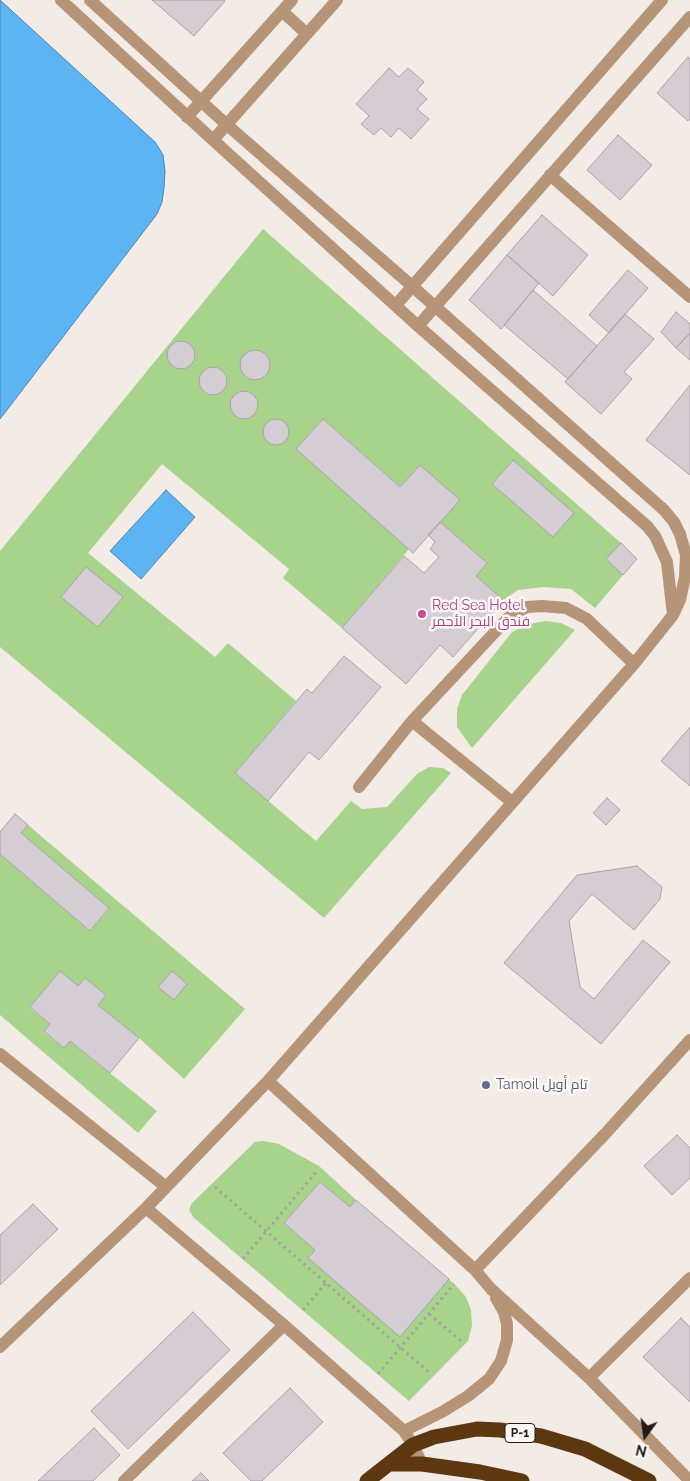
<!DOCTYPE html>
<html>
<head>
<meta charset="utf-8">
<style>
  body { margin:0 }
  #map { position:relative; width:690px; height:1481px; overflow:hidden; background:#f2ebe6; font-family:Raleway,sans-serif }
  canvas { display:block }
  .north { position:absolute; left:620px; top:1411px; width:50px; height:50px; -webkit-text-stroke:4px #fef8f5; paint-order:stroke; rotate:194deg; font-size:14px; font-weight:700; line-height:20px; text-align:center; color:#1f1c1b }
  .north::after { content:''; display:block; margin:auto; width:18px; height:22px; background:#1f1c1b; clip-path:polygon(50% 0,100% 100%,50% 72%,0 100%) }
</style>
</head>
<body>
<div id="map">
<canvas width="690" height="1481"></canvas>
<div class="north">N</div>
</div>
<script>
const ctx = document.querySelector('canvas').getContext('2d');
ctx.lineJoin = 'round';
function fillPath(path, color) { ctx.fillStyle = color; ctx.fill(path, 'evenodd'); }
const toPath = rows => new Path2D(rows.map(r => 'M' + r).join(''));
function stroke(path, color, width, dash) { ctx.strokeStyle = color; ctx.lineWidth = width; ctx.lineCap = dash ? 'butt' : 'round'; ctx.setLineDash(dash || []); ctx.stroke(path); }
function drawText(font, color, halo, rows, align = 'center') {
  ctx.font = font + ' Raleway,Cairo,sans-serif'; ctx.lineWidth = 5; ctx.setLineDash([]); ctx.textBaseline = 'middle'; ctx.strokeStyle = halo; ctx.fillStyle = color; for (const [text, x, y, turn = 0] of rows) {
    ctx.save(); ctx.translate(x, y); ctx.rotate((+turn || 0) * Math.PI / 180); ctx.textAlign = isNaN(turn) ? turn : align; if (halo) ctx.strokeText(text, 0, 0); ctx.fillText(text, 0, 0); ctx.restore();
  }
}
const green = toPath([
  [263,229,621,543,623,575,595,608,571,589,544,587,518,590,503,600,476,576,487,563,323,419,297,448,409,549,342,628,283,578,289,569,162,464,88,553,215,657,228,643,296,701,235,773,316,841,351,801,362,809,387,807,417,774,429,767,443,768,451,773,324,918,0,647,0,551],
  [546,621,561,623,575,630,472,748,457,727,457,709,462,695,512,632,528,624],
  [28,825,245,1009,184,1079,139,1038,98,1005,106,995,85,978,78,986,60,972,30,1008,50,1024,44,1032,64,1048,70,1041,157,1111,138,1133,0,1015,0,854,90,931,109,909,21,833],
  [263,1141,279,1144,319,1166,356,1200,350,1207,320,1182,284,1223,315,1250,400,1336,449,1279,459,1289,466,1297,471,1310,472,1326,468,1341,409,1401,193,1217,189,1210,192,1203,255,1142]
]);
const water = toPath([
  [0,0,155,142,163,155,165,171,164,188,162,202,157,214,0,419,0,0],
  [166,490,195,517,141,579,110,551,166,490]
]);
const building = toPath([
  [152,0,223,0,225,1,194,36,152,0],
  [688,57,690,59,690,119,688,121,657,93,688,57],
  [389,68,399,77,408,68,424,82,417,90,427,99,417,109,429,119,411,139,399,128,391,137,381,128,374,135,361,124,369,116,356,104,389,68],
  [618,135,652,165,620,200,587,170,618,135],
  [542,215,588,255,553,296,507,255,542,215],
  [507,255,539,283,501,329,469,300,507,255],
  [628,270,648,288,609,333,589,315,628,270],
  [533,290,597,346,568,379,504,325,533,290],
  [676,312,690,324,690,333,676,348,661,332,676,312],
  [625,314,654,339,624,372,632,379,601,414,565,382,625,314],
  [690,333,690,360,676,348,690,333],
  '167 355a14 14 0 1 1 28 0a14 14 0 1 1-28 0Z',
  '240 365a15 15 0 1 1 30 0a15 15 0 1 1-30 0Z',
  '199 381a14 14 0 1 1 28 0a14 14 0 1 1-28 0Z',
  [690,385,690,475,646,440,690,385],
  '230 405a14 14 0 1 1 28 0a14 14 0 1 1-28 0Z',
  '263 432a13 13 0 1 1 26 0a13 13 0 1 1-26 0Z',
  [323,419,400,487,420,465,460,500,413,553,296,449,323,419],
  [513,460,574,513,553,537,492,484,513,460],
  [440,522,487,563,476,576,503,600,453,657,440,645,406,684,342,628,404,556,424,573,439,557,430,549,435,542,428,535,440,522],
  [621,543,637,559,623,575,606,559,621,543],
  [86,567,123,597,98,627,61,597,86,567],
  [344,656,381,687,319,760,309,752,268,801,235,773,307,689,312,693,344,656],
  [690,727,690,786,661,761,690,727],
  [607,798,620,810,606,825,593,813,607,798],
  [15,814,28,825,21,833,109,908,90,931,0,854,0,832,15,814],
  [637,866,662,887,660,899,634,930,592,894,569,921,580,987,594,999,643,940,670,962,601,1044,504,963,577,875,637,866],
  [60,971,78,986,85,978,106,995,98,1005,139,1038,110,1073,70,1041,64,1048,44,1031,50,1024,30,1007,60,971],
  [172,971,187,984,174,1000,158,987,172,971],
  [677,1135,690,1148,690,1178,672,1195,644,1166,677,1135],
  [320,1182,350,1207,356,1200,449,1279,400,1337,308,1258,315,1250,284,1223,320,1182],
  [33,1204,58,1229,0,1285,0,1235,33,1204],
  [193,1312,230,1350,128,1449,91,1411,193,1312],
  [681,1318,690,1327,690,1402,643,1357,681,1318],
  [290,1388,323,1422,262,1481,251,1481,223,1453,290,1388],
  [94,1428,120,1455,93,1481,38,1481,94,1428],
  [201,1473,209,1481,192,1481,201,1473]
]);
const path = toPath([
  [215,1187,431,1374],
  [243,1259,317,1171],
  [303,1310,326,1283],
  [429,1314,461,1341],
  [378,1374,454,1284]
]);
const minor = toPath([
  [61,0,213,140,418,326,647,526,655,536,667,562,673,615],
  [282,11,307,34],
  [187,117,292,0],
  [213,140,337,0],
  [550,175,690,297],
  [396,305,662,0],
  [418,326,690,17],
  [412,721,512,802],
  [359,787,412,721,509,617,527,607,542,606,566,608,587,619,634,664],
  [0,1054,166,1187],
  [268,1081,475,1270,491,1289,589,1378,690,1481],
  [146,1208,284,1325,404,1431,413,1445,422,1464],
  [475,1270,605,1134,690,1040],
  [0,1347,146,1208,268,1081,634,664,673,615,680,600,685,577,686,555,680,534,674,522,664,510,412,286,226,124,90,0],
  [589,1378,690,1278],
  [404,1431,442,1412,468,1396,489,1379,501,1361,507,1340,507,1324,504,1312,496,1298],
  [124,1481,284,1325]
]);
const highway = toPath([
  [390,1464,422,1464,480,1472,522,1481],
  [367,1481,413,1445,434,1437,477,1429,500,1430,541,1436,585,1449,649,1481]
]);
const markers = [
  [422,614,5,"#d1479c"],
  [486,1085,5,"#5c6f8a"]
];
const shields = [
  [520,1433,30]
];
const shieldNames = [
  ["P-1",520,1433]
];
const hotelNames = [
  ["Red Sea Hotel",432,606],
  ["فندق البحر الأحمر",432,622]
];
const serviceNames = [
  ["Tamoil تام أويل",496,1085]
];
fillPath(green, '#a8d38b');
fillPath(water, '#5cb4f3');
stroke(water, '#4a86b2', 1);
fillPath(building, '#d4ced4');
stroke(building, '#a8a3a8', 1);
stroke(path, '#a8a29f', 3, [2.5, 4]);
stroke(minor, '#b59477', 12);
stroke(highway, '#5d3710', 15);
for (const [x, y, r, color] of markers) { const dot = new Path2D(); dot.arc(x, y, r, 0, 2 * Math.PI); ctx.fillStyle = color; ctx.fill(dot); stroke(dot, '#fef8f5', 2); }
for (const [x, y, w] of shields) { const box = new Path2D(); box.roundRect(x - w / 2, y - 9.5, w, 19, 4); ctx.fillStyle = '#fef8f5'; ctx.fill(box); stroke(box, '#1f1c1b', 1); }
drawText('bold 12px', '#1f1c1b', null, shieldNames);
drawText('14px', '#b23c85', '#fef8f5', hotelNames, 'left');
drawText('14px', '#4e5e75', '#fef8f5', serviceNames, 'left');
</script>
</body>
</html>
